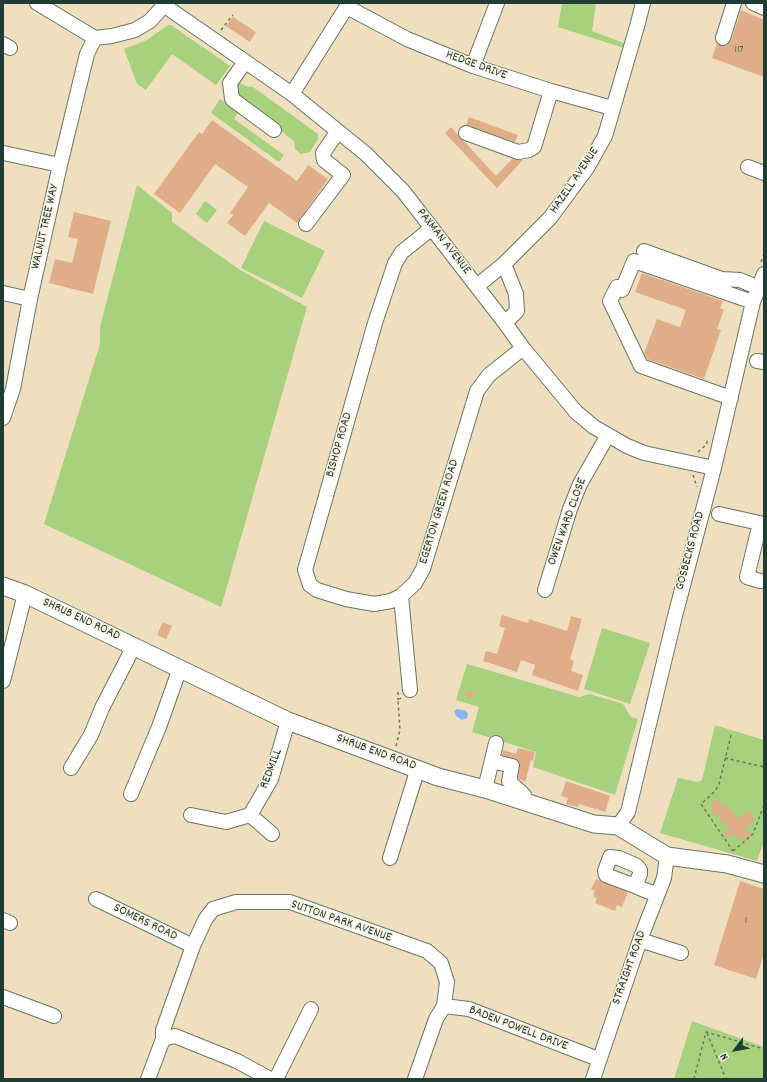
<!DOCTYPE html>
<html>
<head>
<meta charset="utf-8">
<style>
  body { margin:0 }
  #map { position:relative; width:767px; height:1082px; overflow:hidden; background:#f0dfbf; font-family:Dekko,sans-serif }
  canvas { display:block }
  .frame { position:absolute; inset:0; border:4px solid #1f3d34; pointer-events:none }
  .north { position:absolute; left:715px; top:1030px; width:40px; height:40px; -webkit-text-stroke:3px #fcf5e5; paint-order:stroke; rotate:238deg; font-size:11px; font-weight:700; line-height:16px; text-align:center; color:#1f3d34 }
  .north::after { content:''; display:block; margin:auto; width:14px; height:18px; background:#1f3d34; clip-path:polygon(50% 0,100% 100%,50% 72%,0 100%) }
</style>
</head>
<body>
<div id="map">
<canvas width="767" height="1082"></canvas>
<div class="frame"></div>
<div class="north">N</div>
</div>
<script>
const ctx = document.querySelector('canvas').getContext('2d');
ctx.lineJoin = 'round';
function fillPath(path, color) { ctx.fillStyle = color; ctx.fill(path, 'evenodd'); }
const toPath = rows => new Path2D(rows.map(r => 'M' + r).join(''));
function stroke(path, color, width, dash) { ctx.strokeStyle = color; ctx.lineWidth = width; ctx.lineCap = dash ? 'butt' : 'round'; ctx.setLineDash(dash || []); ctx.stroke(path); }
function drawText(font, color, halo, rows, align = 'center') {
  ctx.font = font + ' Dekko,sans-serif'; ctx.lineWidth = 3; ctx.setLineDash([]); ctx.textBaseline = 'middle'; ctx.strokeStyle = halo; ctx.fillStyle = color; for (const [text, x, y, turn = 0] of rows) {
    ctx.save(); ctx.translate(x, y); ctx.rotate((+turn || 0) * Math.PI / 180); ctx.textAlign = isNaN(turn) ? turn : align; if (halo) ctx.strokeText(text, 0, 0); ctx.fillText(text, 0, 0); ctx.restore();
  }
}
const green = toPath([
  [562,3,596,3,592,31,629,45,627,49,558,27],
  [168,25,171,25,230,66,216,85,172,54,146,90,137,84,124,49,147,40],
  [238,81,245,86,253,87,318,134,318,139,310,152,301,154,295,149,294,141,244,104,235,89],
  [220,99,238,113,234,119,284,155,279,162,211,113],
  [137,185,172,213,172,222,240,270,307,307,221,607,44,524,100,344,100,327],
  [205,201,217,210,207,223,196,214],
  [264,221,325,251,302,298,241,268],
  [602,628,650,643,630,704,584,689],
  [467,664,579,697,590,694,623,704,631,717,638,719,615,795,533,767,536,752,472,732,479,707,456,700],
  [715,725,764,740,764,841,757,861,660,833,678,778,698,782,702,780],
  [692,1021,764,1047,764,1079,674,1079]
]);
const water = toPath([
  [457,709,466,711,468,714,467,718,462,720,456,716,454,711]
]);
const building = toPath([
  [741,10,764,20,764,77,712,58,717,44,724,46,731,41],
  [233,17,256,32,250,42,226,26],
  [469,117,518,135,515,142,466,125],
  [212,120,297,181,308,165,328,179,297,223,269,203,245,236,227,223,233,215,230,213,248,187,215,164,180,213,154,194,199,132,202,134],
  [451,127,496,176,512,159,523,160,497,188,445,133],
  [74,212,111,221,93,294,49,283,55,259,72,263,78,239,68,237],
  [642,273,723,301,720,308,724,310,717,329,721,330,704,379,647,359,644,353,657,319,680,327,686,310,635,292],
  [502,615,528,623,529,619,567,631,571,616,582,619,570,659,574,661,571,671,583,675,578,691,532,675,535,665,521,660,517,672,483,661,486,651,497,654,505,628,499,626],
  [163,622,172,626,166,639,157,635],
  '466 694a4 4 0 1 1 8 0a4 4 0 1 1-8 0Z',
  [518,748,535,752,533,761,531,760,525,782,518,778,520,767,518,760,502,755,503,750,516,754],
  [566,781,610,796,605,812,579,804,578,807,566,804,568,798,561,796],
  [717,799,723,805,725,804,739,819,748,810,755,818,746,828,752,834,743,842,734,834,729,838,724,833,729,828,710,810,713,808,710,805],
  [596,879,628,892,622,907,617,905,615,911,595,903,597,898,593,896,595,891,591,889],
  [740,881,764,889,764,953,756,979,714,965]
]);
const path = toPath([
  [221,30,233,15],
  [761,262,764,254],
  [698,452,706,445,708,438],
  [693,475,697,487],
  [398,692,398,700],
  [731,735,719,784,715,791,701,804,733,851],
  [396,746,400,730,398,700,401,698],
  [725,758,764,767],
  [733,851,753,834,764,805],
  [707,1033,726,1079],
  [694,1079,706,1032,764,1049]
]);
const minor = toPath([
  [37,3,95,38],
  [753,3,764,8],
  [165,6,292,94,366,154,403,191,505,323,523,348,576,412,594,427,627,446,644,453,714,468],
  [347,7,407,39,473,66,551,91,612,108],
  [95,38,112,36,135,30,150,21,166,3],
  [723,38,734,3],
  [3,44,10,48],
  [245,62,230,83,232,99,274,130],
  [473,66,497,3],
  [292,94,349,3],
  [466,133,518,152,529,150,534,147,551,91],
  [3,153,60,165],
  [748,167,764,173],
  [306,224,343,175,324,160,323,153,338,131],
  [644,251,722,279,740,280,759,288],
  [504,264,516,294,517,311,505,323],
  [477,286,504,264,550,218,587,168,605,136,638,23,643,3],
  [3,293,30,299],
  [757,361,764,362],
  [731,398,641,366,610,301,617,287,622,290,634,261,753,302],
  [3,418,13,389,30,299,60,165,87,54,95,38],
  [719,514,764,524],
  [760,523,747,577,760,581],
  [545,590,570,509,580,484,608,435],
  [401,596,391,601,374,604,346,599,317,590,310,585,305,570,375,323,395,263,402,252,432,228],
  [3,681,25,594],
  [410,690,401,596,415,583,423,569,477,391,489,375,523,348],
  [492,761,512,766,509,781,524,795,523,802],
  [71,768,91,735,102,708,134,646],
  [485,789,496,743],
  [131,794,159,727,180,668],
  [191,815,226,822,250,815,271,779,288,721],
  [250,815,272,834],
  [618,826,628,812,675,616,714,468,753,302,764,274],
  [390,858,418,768],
  [635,886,640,874,640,870,637,866,619,858,610,857,605,871,606,875,611,877,635,886,647,891,657,894],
  [96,899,193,946],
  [3,920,10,923],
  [640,940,681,953],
  [3,997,54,1016],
  [163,1039,163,1030,193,946,205,920,213,909,236,902,290,902,427,951,441,963,447,982,444,1006],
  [148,1079,163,1039,175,1036,237,1061,270,1079],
  [276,1079,311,1009],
  [415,1079,436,1019,444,1006,469,1009,598,1059],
  [593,1079,640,940,664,878,667,856]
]);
const major = toPath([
  [3,586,25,594,288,721,438,777,485,789,594,824,618,826,667,856,727,864,764,874]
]);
const numberNames = [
  ["117",739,50],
  ["1",746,921]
];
const streetNames = [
  ["HEDGE DRIVE",476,66,20],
  ["HAZELL AVENUE",575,181,-56],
  ["WALNUT TREE WAY",46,227,-77],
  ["PAXMAN AVENUE",443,242,52],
  ["BISHOP ROAD",340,445,-74],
  ["EGERTON GREEN ROAD",440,512,-73],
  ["OWEN WARD CLOSE",568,522,-70],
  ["GOSBECKS ROAD",691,551,-75],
  ["SHRUB END ROAD",81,620,25],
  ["SHRUB END ROAD",376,753,20],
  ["REDMILL",272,769,-69],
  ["SUTTON PARK AVENUE",341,922,19],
  ["SOMERS ROAD",145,923,26],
  ["STRAIGHT ROAD",630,968,-70],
  ["BADEN POWELL DRIVE",518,1029,21]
];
fillPath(green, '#a7d17c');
fillPath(water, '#7fb7ef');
fillPath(building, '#dfae89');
stroke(minor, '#687665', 16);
stroke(major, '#687665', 19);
stroke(path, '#687665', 1.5, [3, 3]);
stroke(minor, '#fff', 14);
stroke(major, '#fff', 17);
drawText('11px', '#4f5949', null, numberNames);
drawText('13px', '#1f3d34', '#fcf5e5', streetNames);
</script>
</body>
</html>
